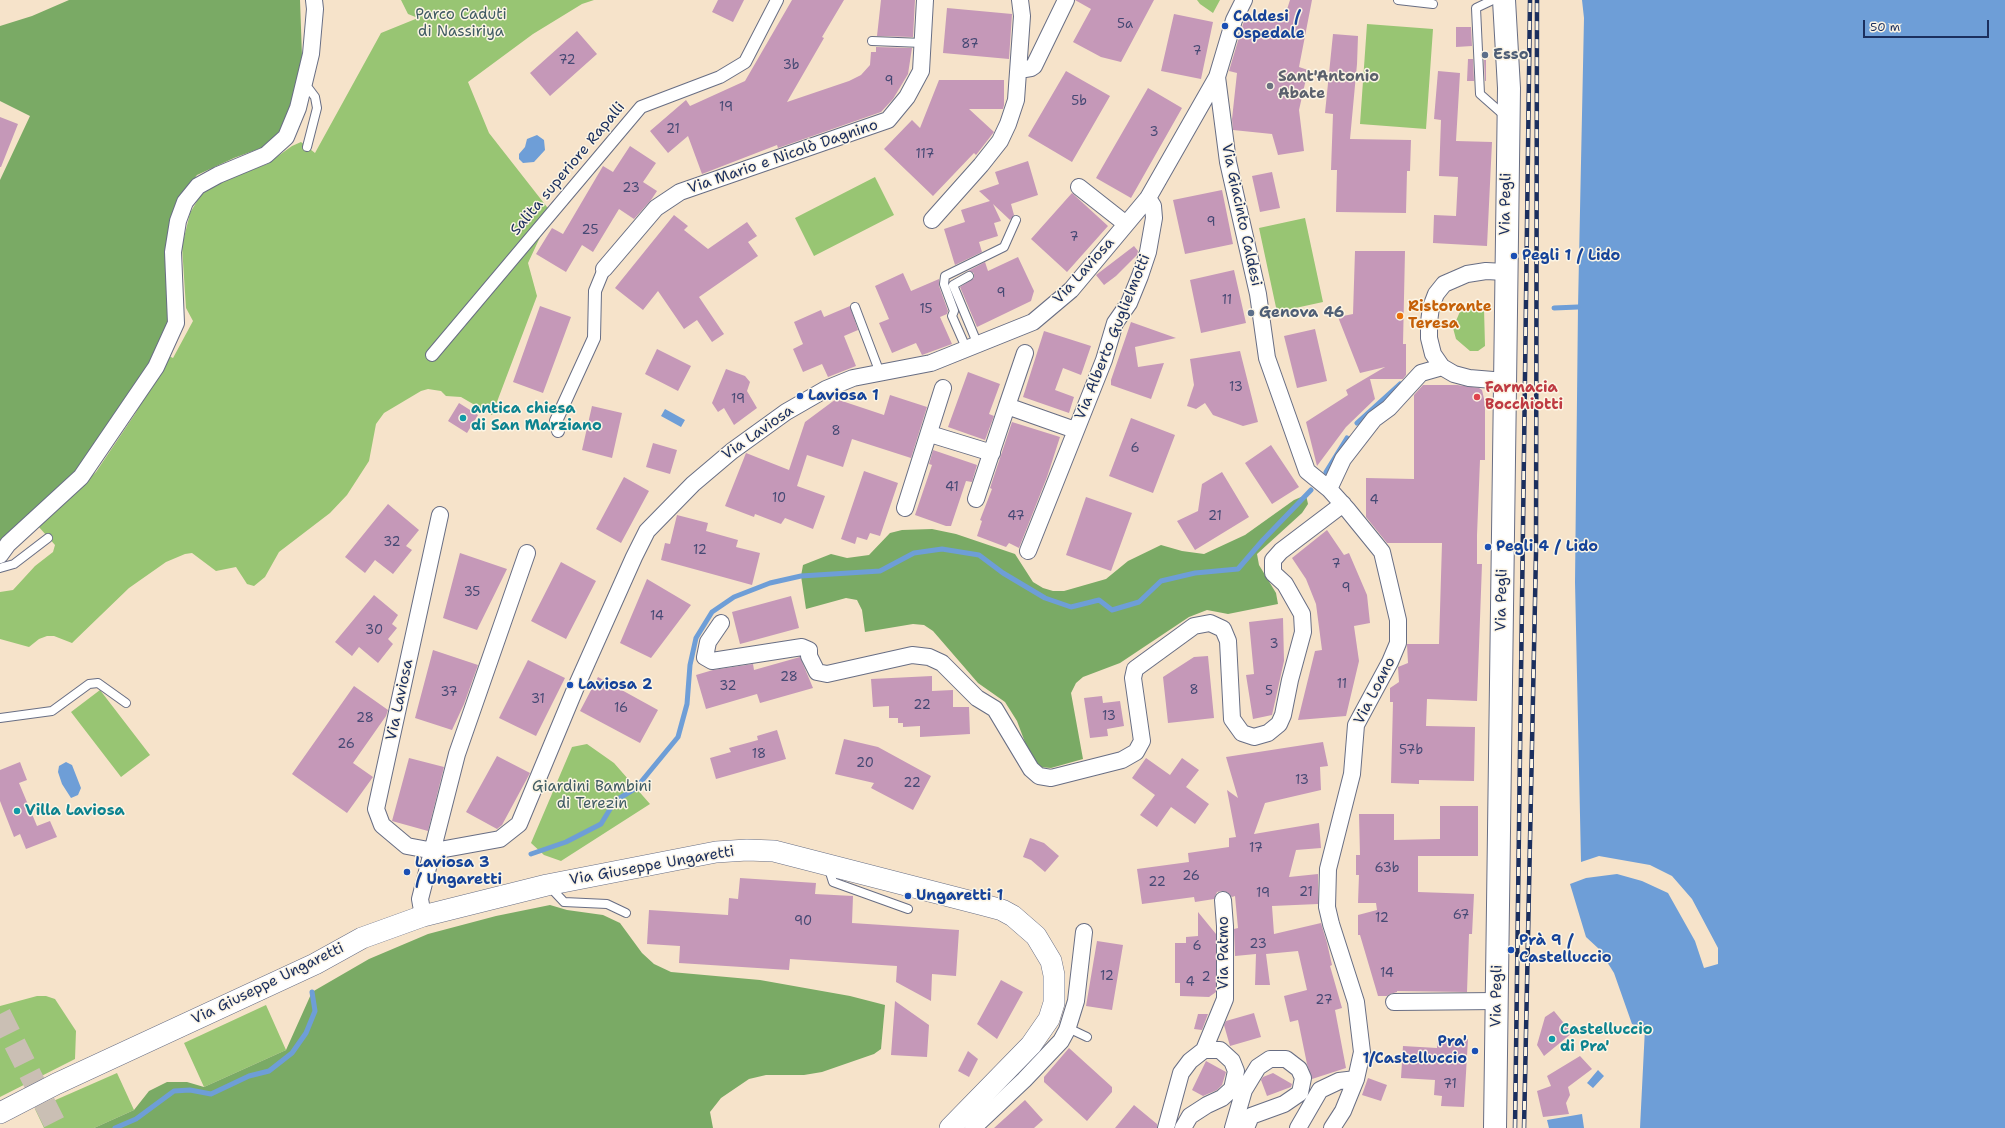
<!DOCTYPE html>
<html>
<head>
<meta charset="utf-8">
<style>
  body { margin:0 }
  #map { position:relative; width:2005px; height:1128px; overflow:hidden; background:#f6e3ca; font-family:"Shantell Sans",sans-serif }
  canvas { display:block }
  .scale { position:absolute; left:1863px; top:20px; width:126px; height:18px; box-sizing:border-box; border:2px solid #1b2f5e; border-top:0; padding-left:5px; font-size:12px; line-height:14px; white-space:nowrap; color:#1b2f5e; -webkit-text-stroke:3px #fcf5e5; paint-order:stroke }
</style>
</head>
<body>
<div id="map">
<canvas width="2005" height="1128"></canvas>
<div class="scale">50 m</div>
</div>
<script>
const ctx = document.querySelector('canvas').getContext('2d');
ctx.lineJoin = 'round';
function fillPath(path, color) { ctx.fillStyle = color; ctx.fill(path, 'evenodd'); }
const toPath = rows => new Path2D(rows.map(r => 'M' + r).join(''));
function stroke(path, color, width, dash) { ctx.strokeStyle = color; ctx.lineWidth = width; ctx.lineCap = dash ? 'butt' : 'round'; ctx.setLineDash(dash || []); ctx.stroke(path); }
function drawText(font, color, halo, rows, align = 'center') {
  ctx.font = font + ' "Shantell Sans",sans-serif'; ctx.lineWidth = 3; ctx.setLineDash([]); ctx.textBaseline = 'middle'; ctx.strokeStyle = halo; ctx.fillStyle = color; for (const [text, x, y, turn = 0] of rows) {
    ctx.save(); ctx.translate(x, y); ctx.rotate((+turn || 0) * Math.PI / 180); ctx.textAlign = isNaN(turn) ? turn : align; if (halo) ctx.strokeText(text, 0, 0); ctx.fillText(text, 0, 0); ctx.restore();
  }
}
const green = toPath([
  [381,0,594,0,582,4,533,34,468,82,489,133,554,216,542,233,528,263,537,296,492,415,461,397,446,396,441,391,428,389,421,391,384,413,376,424,369,461,347,495,330,513,279,552,265,577,254,586,247,584,236,567,216,571,192,553,185,554,166,562,129,588,72,643,54,636,47,636,39,639,29,647,0,639,0,592,13,590,35,566,53,552,55,545,38,526,96,472,135,414,167,355,173,358,193,321,186,308,182,246,190,213,200,196,213,185,267,164,292,146,301,142,315,153,381,33,418,18,408,14,401,0],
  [1197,0,1220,0,1213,13,1200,4],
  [1367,24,1433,29,1426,129,1360,124],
  [875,177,894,215,814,256,795,218],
  [1305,218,1323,302,1277,312,1259,228],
  [1470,305,1478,305,1484,308,1485,346,1478,351,1470,351,1456,339,1453,328,1461,309],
  [100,690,150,755,121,777,71,712],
  [587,744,614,763,650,804,561,861,544,855,531,843,572,747],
  [37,996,46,996,55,999,76,1031,75,1059,0,1097,0,1006],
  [266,1005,286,1050,204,1087,184,1043],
  [117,1073,134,1110,94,1128,44,1128,35,1109]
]);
const forest = toPath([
  [69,0,300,0,302,56,294,95,279,133,261,148,234,158,197,175,178,199,169,328,154,361,94,449,71,476,0,545,0,180,30,116,0,101,0,26,32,16],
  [1306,495,1308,504,1302,513,1257,554,1259,565,1276,593,1278,604,1228,614,1207,610,1189,617,1120,663,1083,677,1076,683,1071,693,1083,759,1051,768,1039,767,1029,753,1017,721,1005,702,978,683,933,631,924,625,913,624,865,632,862,610,857,600,846,598,806,609,801,576,803,565,831,554,847,558,869,555,890,533,902,530,932,529,956,534,1015,554,1033,582,1043,588,1053,591,1064,591,1106,579,1128,561,1161,545,1182,551,1204,554,1245,535,1294,500],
  [550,905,567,910,603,915,620,923,642,953,654,964,671,972,760,980,850,996,885,1005,881,1049,874,1054,822,1072,804,1075,766,1075,749,1079,721,1098,710,1112,713,1128,94,1128,134,1110,149,1091,167,1082,187,1082,204,1087,286,1050,312,992,369,959,428,934,496,916]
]);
const water = toPath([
  [1582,0,2005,0,2005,1128,1640,1128,1645,1028,1632,1024,1614,973,1599,949,1586,937,1570,884,1586,878,1617,874,1642,881,1668,893,1695,941,1704,968,1718,964,1718,948,1692,899,1672,876,1650,865,1599,856,1581,862,1575,582,1578,307,1584,18],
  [537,135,544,140,545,150,534,162,523,163,519,159,519,154,525,147,527,139],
  [665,409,685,420,681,427,661,416],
  [66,762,72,765,81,788,78,795,71,798,62,784,58,772,59,766],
  [1598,1070,1604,1076,1593,1088,1587,1083],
  [1582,1114,1584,1128,1549,1128,1547,1120]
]);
const stream = toPath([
  [1554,308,1578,307],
  [1357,423,1400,384],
  [1326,472,1347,438],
  [531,854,566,842,601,824,615,801,636,788,678,737,687,704,690,665,696,638,712,612,734,597,770,583,801,576,880,571,914,553,942,549,979,555,1003,573,1045,598,1071,607,1099,600,1112,610,1139,602,1161,581,1195,573,1238,569,1263,540,1311,490],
  [115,1128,136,1119,174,1091,190,1090,211,1094,249,1076,269,1071,292,1053,306,1033,315,1011,312,992]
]);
const building = toPath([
  [718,0,744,0,733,22,712,12],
  [792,0,844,0,822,37,824,38,787,102,849,81,861,75,870,65,871,52,876,52,876,47,912,48,908,74,893,99,881,112,778,148,777,145,702,174,688,136,668,153,650,131,686,100,690,106,745,81],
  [881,0,915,0,913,37,877,36],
  [1075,0,1154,0,1121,62,1101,57,1073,42,1091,9],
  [1290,0,1312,0,1299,67,1308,70,1299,110,1304,151,1278,155,1272,134,1233,130,1232,119,1237,73,1229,71,1243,24,1247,15,1283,22],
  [947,8,1012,14,1009,59,943,53],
  [1174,14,1213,22,1201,79,1161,71],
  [1456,27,1471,27,1472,46,1456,47],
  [577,31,597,54,550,96,530,73],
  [1333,34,1358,36,1357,64,1350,139,1411,140,1410,171,1407,171,1406,213,1336,212,1337,170,1331,170,1333,114,1325,113],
  [1468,59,1473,59,1474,81,1467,81],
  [1484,60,1486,60,1486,81,1485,81],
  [1066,71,1110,96,1072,162,1028,136],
  [1438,71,1460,73,1456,141,1492,142,1487,246,1433,243,1434,215,1456,216,1458,177,1439,176,1441,120,1434,119],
  [939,80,1004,80,1004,105,1003,109,969,109,994,132,976,155,974,153,933,196,884,149,912,120,920,128],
  [1148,88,1182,108,1131,198,1096,178],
  [0,117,18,124,1,167,0,167],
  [630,146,656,163,643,182,657,191,651,200,634,219,619,209,593,252,582,245,566,272,536,254,552,228,563,234,603,166,613,172],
  [1028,161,1038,195,1011,204,1014,215,1010,220,993,204,1001,221,994,223,998,236,979,242,982,252,955,265,944,229,965,222,961,210,990,201,979,191,999,184,995,172],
  [1272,172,1280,208,1260,212,1252,176],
  [1222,190,1233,244,1185,254,1173,200],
  [1072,193,1108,226,1067,272,1031,239],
  [674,215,688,226,684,230,708,249,747,222,757,236,748,242,758,256,699,297,724,334,712,342,697,320,684,329,658,291,643,310,615,288],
  [1134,246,1138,251,1137,255,1116,276,1104,285,1096,275],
  [1355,251,1405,251,1403,344,1406,344,1406,375,1403,379,1370,379,1375,399,1346,427,1317,466,1306,422,1348,395,1346,390,1385,367,1360,373,1338,317,1353,314],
  [1018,257,1034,291,1031,301,977,327,960,287,974,278,974,273,968,271,985,262,988,271],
  [1234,270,1246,323,1201,333,1190,280],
  [903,273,911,291,939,279,939,286,948,311,947,314,940,317,952,344,922,355,916,343,892,353,879,323,889,319,875,286],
  [540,306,571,317,543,393,513,382],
  [850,306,858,330,844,336,856,366,828,377,822,364,803,372,793,349,803,344,794,322,821,310,824,317],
  [1131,322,1176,338,1135,347,1138,367,1164,363,1151,399,1111,385,1111,380],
  [1315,329,1327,381,1297,388,1284,336],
  [1044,331,1091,346,1081,375,1063,368,1055,390,1074,397,1069,413,1023,397],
  [657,349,691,366,678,391,645,374],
  [1240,351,1258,422,1243,426,1213,415,1205,403,1196,409,1187,406,1194,385,1190,359],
  [726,369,745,376,750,382,747,391,757,408,734,425,724,408,718,412,712,403],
  [968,372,1000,384,989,414,994,416,985,440,948,427],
  [1423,385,1457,385,1479,388,1482,390,1485,403,1485,460,1480,460,1477,535,1477,564,1482,564,1477,701,1427,699,1426,726,1475,727,1474,781,1419,780,1419,784,1391,783,1393,702,1390,702,1390,688,1399,682,1398,667,1408,663,1407,644,1439,644,1442,543,1387,543,1366,517,1366,478,1414,479,1414,395],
  [890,395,927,407,911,458,852,439,843,467,807,455,797,486,825,496,813,529,785,518,781,524,755,514,754,517,725,506,746,453,789,470,805,422,836,399,884,415],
  [459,403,478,415,467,433,448,421],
  [592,406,622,413,612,458,582,450],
  [1131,418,1175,435,1153,493,1109,476],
  [1012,422,1060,437,1047,477,1019,548,1009,543,1006,547,977,536,982,521,980,520,992,489,990,488],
  [653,443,677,450,670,474,646,467],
  [1271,445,1299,487,1272,504,1245,463],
  [933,450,977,465,972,482,966,481,951,526,946,526,915,515,932,465,929,464],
  [864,471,898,483,880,536,870,533,867,540,857,537,855,544,841,539],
  [1222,472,1249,517,1195,550,1177,521,1198,511,1202,484],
  [624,477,649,491,621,543,596,529],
  [1086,497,1132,513,1111,571,1066,555],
  [388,504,419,530,406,546,412,550,393,574,375,560,365,573,345,557],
  [677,515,708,523,706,531,738,540,736,547,760,553,752,585,661,560,665,543,670,544],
  [1327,530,1344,555,1349,553,1367,595,1370,623,1354,626,1359,661,1346,716,1298,720,1315,651,1322,650,1316,604,1306,579,1292,558],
  [460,553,507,569,477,630,443,618],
  [561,562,596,581,566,639,531,621],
  [647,579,691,605,651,658,620,643],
  [374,595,398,615,392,624,397,628,388,639,393,644,378,663,359,647,352,656,335,642],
  [791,596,799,628,740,644,732,612],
  [1283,618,1284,661,1272,715,1253,719,1246,675,1254,674,1249,622],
  [433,650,478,665,464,704,452,730,415,718],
  [1208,656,1214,718,1168,723,1163,677,1194,657],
  [800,657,813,688,760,703,757,694,706,709,696,675,713,670,753,664,754,670],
  [528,660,565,678,536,736,499,718],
  [932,676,932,691,953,690,953,707,969,707,970,734,920,737,920,726,903,727,903,723,898,723,898,718,889,718,889,706,873,707,871,679],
  [598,677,658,710,640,743,580,711],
  [354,686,388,710,386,716,353,763,373,777,347,813,292,774],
  [1102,696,1103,703,1120,701,1124,726,1107,729,1108,736,1090,738,1084,698],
  [777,730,786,759,716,779,710,758,731,752,729,748,758,740,757,736],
  [844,739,878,747,931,776,913,810,871,788,874,783,835,774],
  [1323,742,1328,766,1320,767,1321,790,1265,803,1254,834,1319,823,1321,848,1296,850,1289,877,1318,874,1318,904,1272,906,1274,934,1321,923,1327,943,1332,965,1330,966,1342,1008,1335,1010,1346,1068,1312,1079,1307,1064,1298,1020,1290,1022,1284,996,1307,990,1298,951,1266,954,1270,985,1255,985,1256,954,1235,956,1234,929,1238,928,1235,896,1232,897,1227,892,1222,891,1217,892,1214,899,1195,902,1194,897,1142,904,1137,869,1189,862,1188,853,1229,847,1229,838,1236,837,1227,790,1238,798,1226,757],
  [497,756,530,773,502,825,497,829,466,812],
  [409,758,444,767,428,831,392,821],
  [1146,758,1170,775,1182,758,1199,770,1186,787,1209,804,1195,824,1171,807,1157,827,1140,815,1155,795,1132,778],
  [20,762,27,780,19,783,37,826,50,821,57,837,26,849,20,834,14,837,0,801,0,770],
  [1440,806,1478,806,1478,856,1418,856,1418,892,1474,894,1472,934,1469,934,1467,992,1397,991,1397,992,1390,994,1387,996,1378,996,1360,935,1358,935,1358,915,1377,910,1376,903,1358,903,1359,875,1356,875,1356,855,1360,855,1359,814,1394,814,1394,840,1440,839],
  [1030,838,1044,843,1059,856,1045,872,1031,860,1023,857],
  [740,878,816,883,815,894,853,896,852,923,959,930,956,976,932,974,931,1001,896,982,897,966,790,959,789,970,679,963,680,946,647,944,649,910,728,915,729,898,738,899],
  [1198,912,1216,934,1216,992,1209,997,1180,996,1180,983,1175,983,1175,943,1186,943,1186,937,1198,936],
  [1097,941,1123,945,1112,1010,1086,1006],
  [1001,980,1023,992,997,1039,977,1024],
  [895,1001,929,1025,927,1057,891,1055],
  [1554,1011,1572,1033,1544,1056,1537,1045,1545,1017],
  [1254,1013,1261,1037,1230,1046,1224,1025,1226,1021],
  [1198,1014,1208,1014,1202,1030,1194,1029],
  [1445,1037,1468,1039,1464,1107,1441,1106,1442,1096,1434,1095,1435,1080,1401,1078,1403,1046,1437,1048,1437,1041,1445,1041],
  [1069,1048,1112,1087,1112,1092,1087,1121,1044,1082,1044,1077],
  [968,1051,978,1059,969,1077,958,1071],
  [1580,1056,1592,1069,1568,1087,1570,1095,1566,1103,1569,1114,1543,1117,1537,1091,1551,1086,1547,1076],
  [1206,1061,1226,1072,1222,1085,1217,1090,1203,1096,1192,1090],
  [1273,1073,1292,1084,1291,1087,1267,1096,1261,1080,1263,1077],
  [1368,1078,1387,1085,1381,1101,1362,1095],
  [1025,1100,1043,1120,1034,1128,994,1128],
  [1134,1105,1157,1124,1157,1128,1115,1128]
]);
const motorwayTunnel = toPath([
  [0,1014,57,1128]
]);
const service = toPath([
  [1398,0,1433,4],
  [1493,0,1476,8,1480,94,1506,117],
  [872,41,923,43],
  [303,86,309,89,315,97,317,108,307,147],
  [969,276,953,285,978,345],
  [855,307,880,373],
  [967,350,952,316,954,311,944,284,945,276,1004,247,1016,220],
  [0,568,14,564,48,538],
  [0,718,52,711,89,684,98,683,126,703],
  [828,866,833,882,908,909],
  [549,886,564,902,607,904,626,913],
  [1068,1028,1087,1037]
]);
const pedestrian = toPath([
  [432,355,641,107,720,77,745,62,777,0],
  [558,431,556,421,594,338,595,291,604,269]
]);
const minor = toPath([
  [1244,0,1234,20,1217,77,1228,162,1258,294,1267,358,1307,471,1329,489,1347,509,1382,552,1398,620,1398,643,1390,662,1356,725,1352,774,1328,869,1327,907,1331,924,1356,1002,1362,1052,1356,1079,1343,1111,1332,1128],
  [1019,70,1031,68,1034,66,1066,0],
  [1079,187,1126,224],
  [932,220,981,165,1000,141,1008,124,1016,100,1022,16,1020,0],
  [604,269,656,208,680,192,888,120,907,97,921,71,925,0],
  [1505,272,1486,271,1467,274,1444,284,1436,294,1431,307,1429,322,1429,338,1433,354,1442,367,1454,374,1469,378,1505,381],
  [1007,406,1025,353],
  [930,434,992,453],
  [1329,489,1343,459,1374,419,1389,408,1421,373,1442,367],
  [976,499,1007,406,1075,430],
  [905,508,943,388],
  [440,515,376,809,382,825,407,846,434,851,500,839,519,824,576,687,634,557,647,531,693,484,732,451,786,412,826,389,853,378,931,363,1033,322,1071,290,1148,198,1217,77],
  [1028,551,1104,360,1115,323,1129,303,1140,276,1148,252,1154,218,1153,206,1148,198],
  [0,555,8,544,81,477,156,367,176,323,173,252,178,221,185,202,198,186,218,175,266,155,286,137,298,108,311,54,315,9,314,0],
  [721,623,708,642,705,657,712,661,802,647,809,650,809,656,817,672,827,674,912,655,929,657,942,663,977,698,995,709,1031,769,1039,776,1051,778,1122,760,1136,752,1142,741,1133,678,1135,669,1194,626,1210,623,1223,629,1228,641,1232,719,1242,733,1254,737,1268,733,1279,724,1283,715,1290,680,1303,632,1302,614,1285,584,1273,573,1273,560,1281,551,1343,504],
  [423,916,420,899,457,754,527,553],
  [1394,1002,1497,1001],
  [1204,1050,1225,999,1225,926,1223,900],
  [973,1128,1024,1080,1061,1041,1067,1030,1076,1001,1084,932],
  [1166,1128,1181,1073,1190,1061,1204,1050,1220,1050,1232,1061,1236,1071,1232,1089,1222,1098,1207,1105,1190,1116,1183,1128],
  [1233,1128,1244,1090,1258,1067,1270,1059,1286,1059,1299,1069,1303,1078,1300,1093,1284,1104,1251,1116,1246,1128],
  [1298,1128,1320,1090,1339,1081,1356,1079]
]);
const tertiary = toPath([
  [0,1113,56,1084,315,964,362,938,423,916,547,885,716,852,747,850,774,851,984,905,1002,910,1013,916,1036,936,1051,961,1054,975,1054,1003,1049,1019,1031,1045,950,1128]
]);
const primary = toPath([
  [1495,1128,1509,88,1504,0]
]);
const rail = toPath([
  [1515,1128,1530,0],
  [1524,1128,1536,553,1537,0]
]);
const markers = [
  [1225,26,4,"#1a4fb4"],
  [1485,55,4,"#5c6f8a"],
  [1270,86,4,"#6b7280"],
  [1514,256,4,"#1a4fb4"],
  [1251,313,4,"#5c6f8a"],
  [1400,316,4,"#e8710a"],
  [800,396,4,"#1a4fb4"],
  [1477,397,4,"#e0444e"],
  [463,418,4,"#0f9aa8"],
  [1488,547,4,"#1a4fb4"],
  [570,685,4,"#1a4fb4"],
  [17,811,4,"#0f9aa8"],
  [407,872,4,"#1a4fb4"],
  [908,896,4,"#1a4fb4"],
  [1511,950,4,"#1a4fb4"],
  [1552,1039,4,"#0f9aa8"],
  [1475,1051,4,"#1a4fb4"]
];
const numberNames = [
  ["5a",1125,25],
  ["87",970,45],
  ["7",1197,52],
  ["72",567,61],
  ["3b",791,66],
  ["9",889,82],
  ["5b",1079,102],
  ["19",726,108],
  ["21",673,130],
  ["3",1154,133],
  ["117",925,155],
  ["23",631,189],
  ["9",1211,223],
  ["25",590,231],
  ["7",1074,238],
  ["9",1001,294],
  ["11",1227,301],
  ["15",926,310],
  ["13",1236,388],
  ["19",738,400],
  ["8",836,432],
  ["6",1135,449],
  ["41",952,488],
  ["10",779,499],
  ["4",1374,501],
  ["47",1016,517],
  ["21",1215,517],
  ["32",392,543],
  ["12",700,551],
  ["7",1336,565],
  ["9",1346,589],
  ["35",472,593],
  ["14",657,617],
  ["30",374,631],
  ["3",1274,645],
  ["28",789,678],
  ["11",1342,685],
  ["32",728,687],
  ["8",1194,691],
  ["5",1269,692],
  ["37",449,693],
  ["31",538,700],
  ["22",922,706],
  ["16",621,709],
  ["13",1109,717],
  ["28",365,719],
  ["26",346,745],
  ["57b",1411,751],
  ["18",759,755],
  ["20",865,764],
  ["13",1302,781],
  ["22",912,784],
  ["17",1256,849],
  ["63b",1387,869],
  ["26",1191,877],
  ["22",1157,883],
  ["21",1306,893],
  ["19",1263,894],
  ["67",1461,916],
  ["12",1382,919],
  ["90",803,922],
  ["23",1258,945],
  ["6",1197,947],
  ["14",1387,974],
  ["12",1107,977],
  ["2",1206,978],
  ["4",1190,983],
  ["27",1324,1001],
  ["71",1450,1085]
];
const parkNames = [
  ["Parco Caduti",461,15],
  ["di Nassiriya",461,32],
  ["Giardini Bambini",592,787],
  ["di Terezin",592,804]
];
const transitNames = [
  ["Caldesi /",1233,17],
  ["Ospedale",1233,34],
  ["Pegli 1 / Lido",1522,256],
  ["Laviosa 1",808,396],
  ["Pegli 4 / Lido",1496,547],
  ["Laviosa 2",578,685],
  ["Laviosa 3",415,863],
  ["/ Ungaretti",415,880],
  ["Ungaretti 1",916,896],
  ["Prà 9 /",1519,941],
  ["Castelluccio",1519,958],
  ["Pra'",1467,1042,"right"],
  ["1/Castelluccio",1467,1059,"right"]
];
const serviceNames = [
  ["Esso",1493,55],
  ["Genova 46",1259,313]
];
const worshipNames = [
  ["Sant'Antonio",1278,77],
  ["Abate",1278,94]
];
const streetNames = [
  ["Via Mario e Nicolò Dagnino",783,157,-19],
  ["Salita superiore Rapalli",568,169,-50],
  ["Via Pegli",1506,204,-89],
  ["Via Giacinto Caldesi",1241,215,78],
  ["Via Laviosa",1084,271,-48],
  ["Via Alberto Guglielmotti",1113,337,-68],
  ["Via Laviosa",758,433,-35],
  ["Via Pegli",1502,600,-89],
  ["Via Loano",1375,691,-63],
  ["Via Laviosa",400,700,-78],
  ["Via Giuseppe Ungaretti",652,866,-10],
  ["Via Patmo",1224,953,-90],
  ["Via Giuseppe Ungaretti",268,984,-26],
  ["Via Pegli",1497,996,-89]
];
const foodNames = [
  ["Ristorante",1408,307],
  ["Teresa",1408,324]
];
const healthNames = [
  ["Farmacia",1485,388],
  ["Bocchiotti",1485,405]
];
const cultureNames = [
  ["antica chiesa",471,409],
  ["di San Marziano",471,426],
  ["Villa Laviosa",25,811],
  ["Castelluccio",1560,1030],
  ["di Pra'",1560,1047]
];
fillPath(green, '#98c573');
fillPath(forest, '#7aaa65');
fillPath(water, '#6e9ed7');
stroke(stream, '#6e9ed7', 5);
fillPath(building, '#c598b8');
stroke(motorwayTunnel, '#cabfb4', 22, [22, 11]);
stroke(service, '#686e84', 10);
stroke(pedestrian, '#686e84', 14);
stroke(minor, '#686e84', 18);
stroke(tertiary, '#686e84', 22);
stroke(primary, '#686e84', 24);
stroke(service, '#fff', 8);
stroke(pedestrian, '#fff', 12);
stroke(minor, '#fff', 16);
stroke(tertiary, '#fff', 21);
stroke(primary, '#fff', 22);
stroke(rail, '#1b2f5e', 4.5);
stroke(rail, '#fcf5e5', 3, [9]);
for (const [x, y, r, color] of markers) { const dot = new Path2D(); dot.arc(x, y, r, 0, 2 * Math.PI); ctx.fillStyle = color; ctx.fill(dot); stroke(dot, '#fcf5e5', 1.5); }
drawText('13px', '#464974', null, numberNames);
drawText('15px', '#405c64', '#fcf5e5', parkNames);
drawText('bold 15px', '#164399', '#fcf5e5', transitNames, 'left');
drawText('bold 15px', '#4e5e75', '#fcf5e5', serviceNames, 'left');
drawText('bold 15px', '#5b616d', '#fcf5e5', worshipNames, 'left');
drawText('15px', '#1b2f5e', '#fcf5e5', streetNames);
drawText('bold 15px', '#c56008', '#fcf5e5', foodNames, 'left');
drawText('bold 15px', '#be3a42', '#fcf5e5', healthNames, 'left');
drawText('bold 15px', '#0d838f', '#fcf5e5', cultureNames, 'left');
</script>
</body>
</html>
